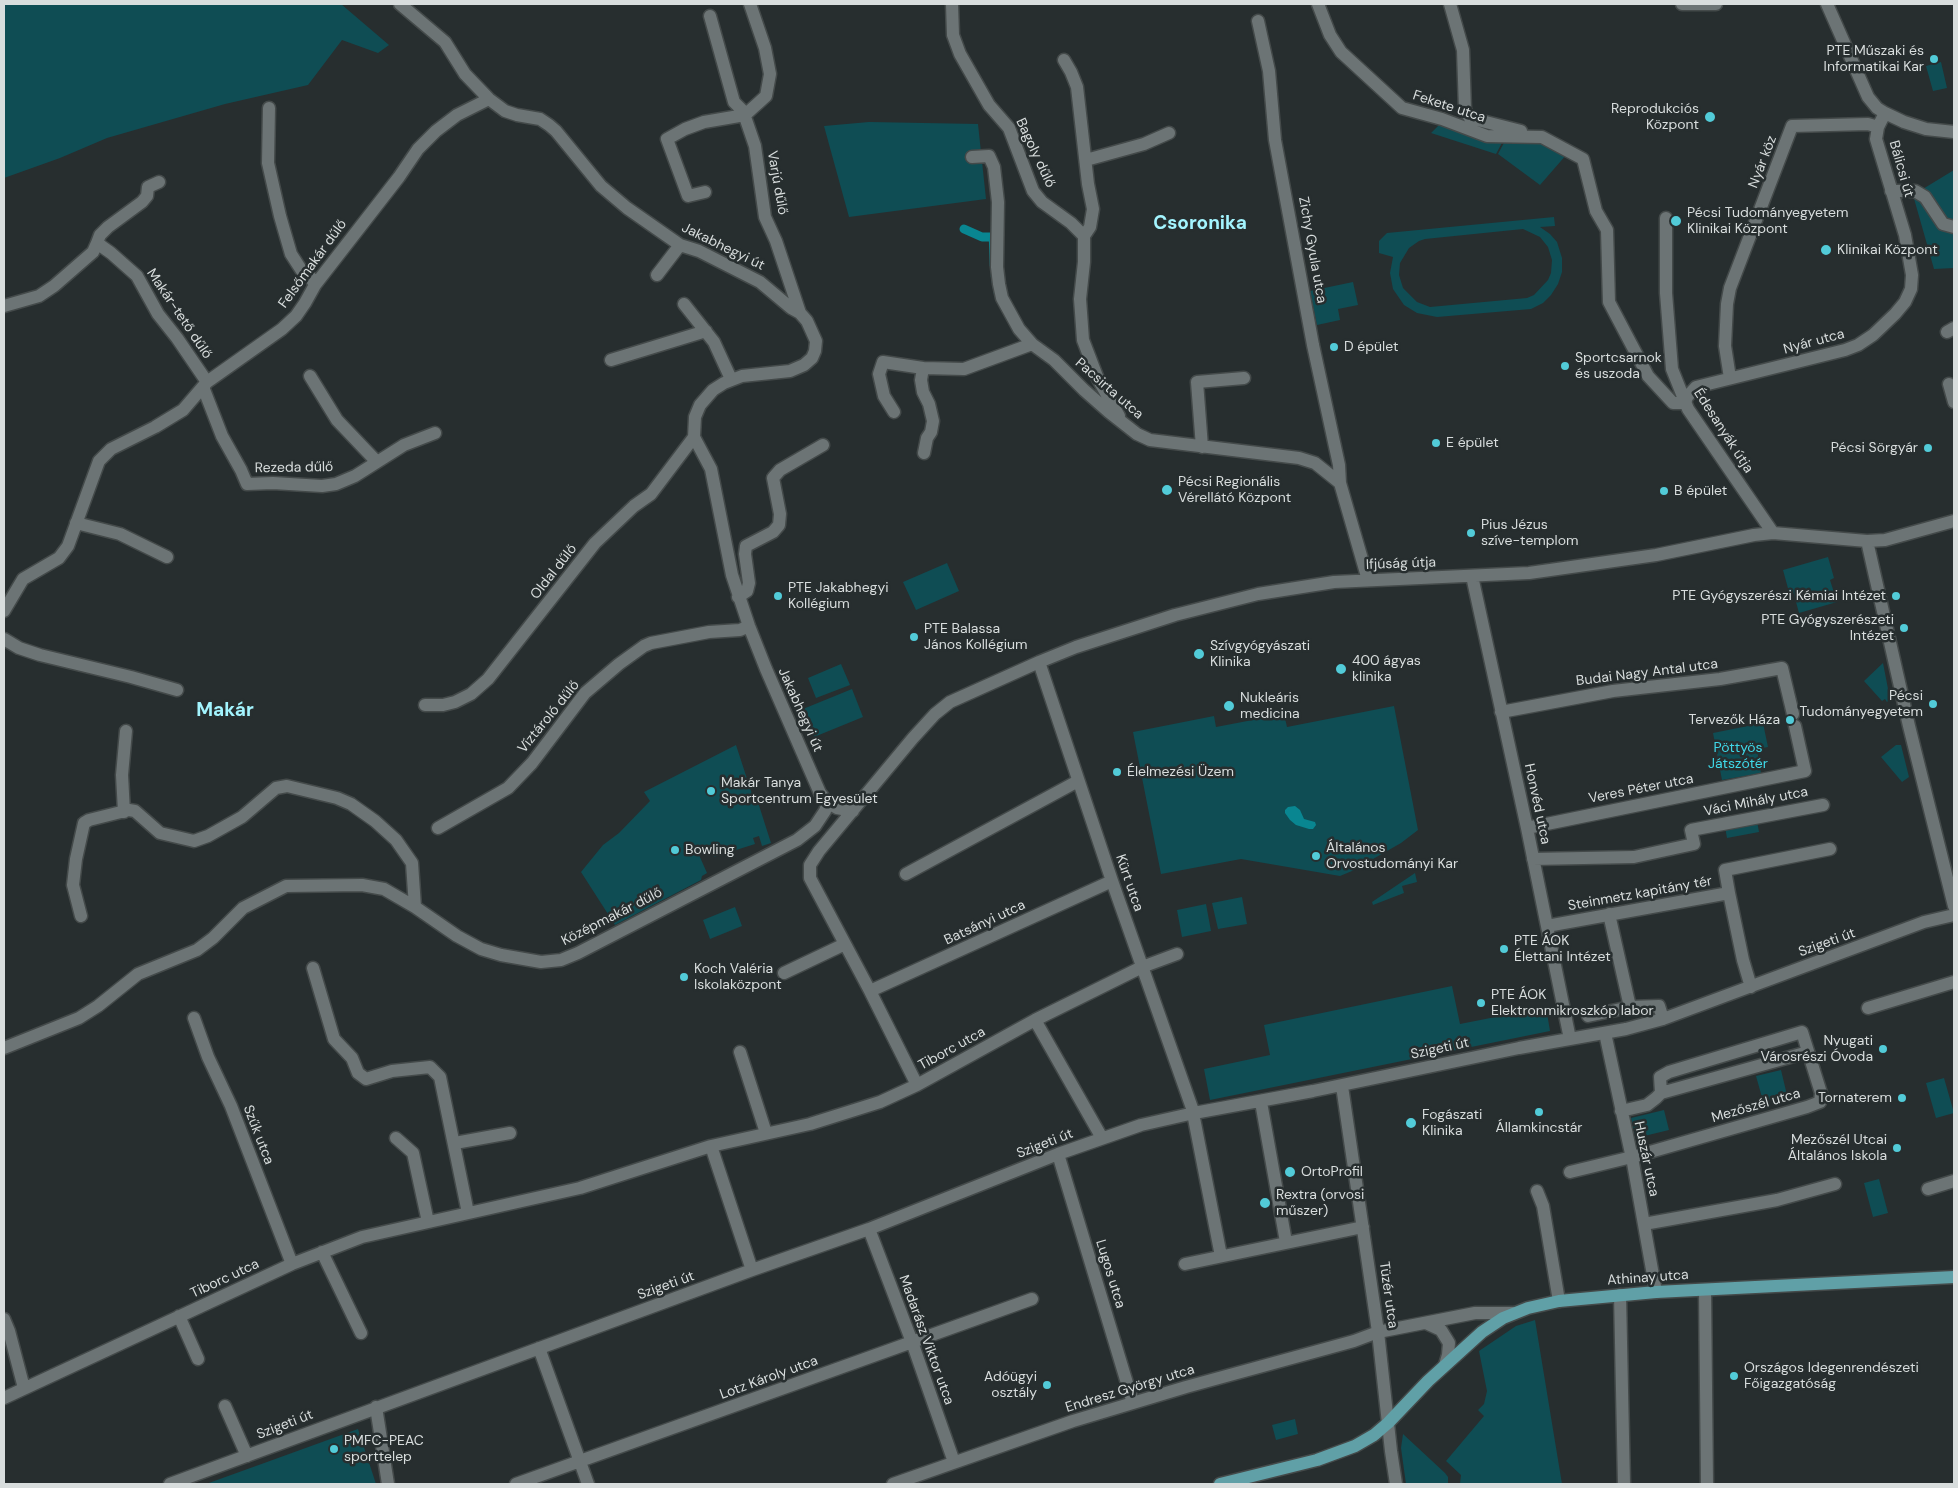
<!DOCTYPE html>
<html>
<head>
<meta charset="utf-8">
<style>
  body { margin:0 }
  #map { position:relative; width:1958px; height:1488px; overflow:hidden; background:#272e2f; font-family:"DM Sans",sans-serif }
  canvas { display:block }
  .frame { position:absolute; inset:0; border:5px solid #d8dddd; pointer-events:none }
</style>
</head>
<body>
<div id="map">
<canvas width="1958" height="1488"></canvas>
<div class="frame"></div>
</div>
<script>
const ctx = document.querySelector('canvas').getContext('2d');
ctx.lineJoin = 'round';
function fillPath(path, color) { ctx.fillStyle = color; ctx.fill(path, 'evenodd'); }
const toPath = rows => new Path2D(rows.map(r => 'M' + r).join(''));
function stroke(path, color, width, dash) { ctx.strokeStyle = color; ctx.lineWidth = width; ctx.lineCap = dash ? 'butt' : 'round'; ctx.setLineDash(dash || []); ctx.stroke(path); }
function drawText(font, color, halo, rows, align = 'center') {
  ctx.font = font + ' "DM Sans",sans-serif'; ctx.lineWidth = 5; ctx.setLineDash([]); ctx.textBaseline = 'middle'; ctx.strokeStyle = halo; ctx.fillStyle = color; for (const [text, x, y, turn = 0] of rows) {
    ctx.save(); ctx.translate(x, y); ctx.rotate((+turn || 0) * Math.PI / 180); ctx.textAlign = isNaN(turn) ? turn : align; if (halo) ctx.strokeText(text, 0, 0); ctx.fillText(text, 0, 0); ctx.restore();
  }
}
const green = toPath([
  [4,4,341,4,389,45,378,53,342,40,308,85,225,104,107,138,60,158,4,178],
  [1941,62,1947,88,1933,91,1926,66],
  [869,122,978,124,986,199,849,217,824,126],
  [1442,122,1504,139,1496,154,1431,133],
  [1506,139,1543,140,1567,154,1540,185,1498,154],
  [1954,170,1954,268,1934,269,1913,195],
  [1554,217,1555,226,1540,227,1550,234,1557,242,1562,258,1562,272,1558,284,1551,295,1543,303,1531,309,1437,317,1417,313,1404,305,1393,289,1390,273,1393,257,1379,253,1379,241,1387,233],
  [1523,229,1540,237,1548,247,1552,260,1551,273,1548,280,1534,295,1527,298,1430,307,1417,302,1403,288,1399,275,1400,263,1409,248,1419,241,1425,239],
  [1353,282,1358,305,1338,309,1340,320,1317,325,1310,291],
  [1828,557,1834,578,1830,580,1837,602,1799,613,1793,591,1789,592,1783,570],
  [947,563,959,591,916,610,903,582],
  [1883,663,1890,699,1887,702,1885,699,1882,701,1864,681],
  [841,664,850,685,816,698,808,678],
  [852,689,863,717,814,737,803,709],
  [1394,706,1418,830,1401,843,1352,871,1340,876,1241,859,1161,874,1133,732,1214,716,1216,727,1284,714,1287,727],
  [1763,723,1768,747,1757,749,1761,773,1722,780,1713,733],
  [736,745,753,797,756,796,771,843,762,846,759,836,753,838,755,844,714,857,713,852,699,855,707,873,702,876,701,880,615,925,581,872,603,845,619,833,650,801,644,792],
  [1896,745,1901,745,1909,777,1902,782,1881,757],
  [1757,821,1759,832,1727,838,1725,827],
  [1415,873,1417,882,1402,886,1404,893,1373,905,1372,902],
  [1242,897,1247,924,1218,929,1212,903],
  [1206,904,1211,931,1182,937,1177,910],
  [735,907,742,926,710,939,703,920],
  [1452,986,1460,1024,1546,1007,1550,1031,1210,1100,1204,1069,1270,1055,1264,1025],
  [1781,1070,1787,1095,1763,1101,1756,1076],
  [1944,1078,1954,1113,1936,1118,1926,1083],
  [1664,1110,1669,1130,1636,1138,1631,1118],
  [1879,1179,1888,1213,1873,1217,1864,1183],
  [1535,1320,1562,1484,1460,1484,1461,1475,1446,1461,1484,1416,1478,1410,1484,1404,1487,1391,1479,1351,1516,1326],
  [1295,1419,1298,1434,1276,1440,1272,1425],
  [358,1429,376,1484,206,1484,267,1462],
  [1403,1434,1445,1473,1448,1477,1448,1484,1406,1484,1401,1448]
]);
const water = toPath([
  [1295,806,1300,810,1304,819,1315,822,1316,825,1313,829,1309,829,1296,825,1290,820,1285,813,1285,810,1288,807]
]);
const stream = toPath([
  [990,237,991,266],
  [992,276,995,293]
]);
const canal = toPath([
  [964,229,982,237,990,237]
]);
const minor = toPath([
  [400,4,445,42,465,74,489,99,505,111,517,115,540,119,549,125,556,131,601,186,627,208,680,245,699,251,760,282,791,308,800,313,807,321,816,341,815,351,812,358,804,365,790,371,742,376,724,383,713,390,700,405,695,417,694,437,711,469,732,575,749,626,766,669,820,793,828,803,837,808,853,811],
  [952,4,953,35,960,54,989,105,1009,128,1033,191,1042,202,1071,223,1084,236,1084,262,1080,299,1083,340,1098,379,1119,416],
  [1318,4,1330,35,1341,52,1402,108,1442,119,1487,136,1542,137,1583,159,1596,211,1607,230,1609,302,1648,376,1673,403,1685,403],
  [1450,4,1463,50,1465,110,1470,118,1521,131],
  [1682,4,1716,4],
  [710,16,734,102,743,111,755,146,765,217,776,241,800,313],
  [1258,21,1269,71,1275,140,1313,345,1339,465,1340,483],
  [1064,60,1071,72,1077,87,1088,184,1093,209,1090,227,1084,236],
  [269,108,268,163,280,216,291,254,302,271,311,278,315,285],
  [1885,113,1904,122,1926,129,1954,132],
  [972,157,989,156,994,167,998,202,997,267,999,284,1002,298,1019,329,1032,344,1054,360,1084,390,1109,412,1137,434,1150,440,1299,458,1315,463,1340,483,1368,580],
  [1086,160,1144,144,1169,133],
  [1891,191,1915,191,1925,197,1943,224,1954,227],
  [705,192,688,196,667,139,685,129,704,122,745,115,766,96,770,74,765,48,750,4],
  [1666,218,1666,293,1672,369,1688,409,1773,533],
  [97,243,100,235,108,227,142,202,147,196,148,187,159,182],
  [657,275,680,245],
  [684,304,714,342,731,379],
  [4,306,39,296,54,286,93,252,97,243,111,253,137,276,158,314,177,338,207,382],
  [1947,332,1954,328],
  [611,360,706,331],
  [923,368,921,380,923,392,929,404,933,421,931,432,927,438,924,453],
  [310,376,337,420,377,462],
  [1730,378,1725,346,1727,304,1730,288,1792,126,1868,124,1878,127],
  [1949,384,1954,402],
  [203,387,222,436,241,470,247,484,273,483,322,486,336,484,355,476,404,445,435,433],
  [1685,403,1687,397,1696,387,1845,350,1858,345,1873,335,1895,314,1905,302,1911,289,1912,275,1905,235,1876,139,1878,127,1885,113,1877,108,1868,97,1827,4],
  [894,412,884,396,879,374,883,362,923,368,964,369,1032,344],
  [1202,447,1197,382,1244,378],
  [76,523,120,534,167,557],
  [1867,541,1909,726,1954,906],
  [1472,576,1527,828,1570,1039],
  [738,597,747,591,749,583,745,554,746,546,773,532,779,525,780,514,773,478,780,470,823,445],
  [4,611,23,579,59,558,68,546,99,461,111,449,155,427,183,410,207,382,282,329,296,316,305,303,315,285,399,177,418,149,436,131,457,115,489,99],
  [4,639,19,648,40,655,131,677,177,690],
  [1039,662,1112,881,1192,1108,1221,1256],
  [425,705,443,705,455,702,471,694,488,679,595,543,634,506,651,494,694,437],
  [1501,712,1613,691,1720,679,1782,668,1793,714],
  [124,812,122,775,126,731],
  [438,828,508,788,532,763,585,693,619,664,644,646,651,643,709,632,740,630,749,626],
  [1527,828,1805,771,1795,726],
  [1533,859,1634,857,1694,844,1691,830,1823,805],
  [906,874,1078,781],
  [1729,893,1743,960,1751,987],
  [1609,914,1630,1007,1659,1006,1663,1019],
  [81,916,73,885,76,859,84,823,89,820,129,810,135,811,160,833,194,841,208,836,242,817,276,788,287,786,337,798,351,804,375,821,396,840,412,863,415,907,457,936,481,949,501,955,541,962,561,960,578,953,797,840,815,826,825,811,828,803],
  [1547,926,1729,893,1725,870,1830,849],
  [313,968,334,1039,352,1058,358,1073,366,1079,392,1071,430,1067,440,1077,468,1213],
  [784,973,845,944],
  [870,991,1112,881],
  [1868,1008,1954,982],
  [1588,1016,1630,1007],
  [194,1018,208,1057,231,1106,292,1264],
  [1035,1020,1102,1138],
  [1605,1033,1633,1163,1656,1292],
  [4,1048,79,1018,98,1006,138,974,197,950,213,938,243,908,286,886,362,885,384,889,415,907],
  [740,1052,766,1133],
  [917,1085,870,991,810,878,810,865,819,851,913,738,935,714,950,702,1039,662,1076,647,1175,615,1258,594,1334,582,1529,573,1656,555,1754,535,1773,533,1867,541,1885,540,1954,521],
  [1342,1086,1378,1332,1391,1451,1396,1484],
  [1661,1093,1808,1052],
  [1261,1102,1286,1242],
  [396,1138,413,1153,428,1222],
  [455,1143,510,1133],
  [711,1146,752,1270],
  [1058,1154,1133,1403],
  [1570,1172,1636,1156,1807,1107,1820,1102,1821,1093,1802,1032,1669,1072,1660,1077,1661,1093,1656,1098,1647,1105,1621,1111],
  [1928,1189,1954,1181],
  [1537,1191,1543,1206,1559,1301],
  [1644,1224,1777,1200,1835,1184],
  [869,1229,912,1342,954,1462],
  [322,1252,361,1333],
  [1185,1264,1363,1227],
  [1705,1290,1707,1484],
  [1620,1295,1624,1484],
  [179,1316,198,1359],
  [4,1319,9,1331,24,1388],
  [1426,1323,1441,1330,1449,1343,1448,1355,1445,1365],
  [539,1348,588,1484],
  [4,1398,292,1264,362,1237,580,1188,711,1146,810,1124,880,1102,917,1085,1035,1020,1142,967,1177,954],
  [225,1406,247,1456],
  [376,1407,388,1484],
  [170,1484,752,1270,869,1229,1058,1154,1141,1125,1194,1113,1313,1091,1519,1048,1626,1029,1663,1019,1924,922,1954,915],
  [516,1484,1032,1299],
  [893,1484,1073,1421,1186,1387,1354,1341,1378,1332,1475,1313,1513,1313]
]);
const major = toPath([
  [1220,1484,1317,1460,1355,1446,1374,1435,1388,1423,1428,1381,1482,1332,1503,1318,1528,1308,1559,1301,1656,1292,1954,1277]
]);
const markers = [
  [1934,59,5,"#52cbd8"],
  [1710,117,6,"#52cbd8"],
  [1676,221,6,"#52cbd8"],
  [1826,250,6,"#52cbd8"],
  [1334,347,5,"#52cbd8"],
  [1565,366,5,"#52cbd8"],
  [1436,443,5,"#52cbd8"],
  [1928,448,5,"#52cbd8"],
  [1167,490,6,"#52cbd8"],
  [1664,491,5,"#52cbd8"],
  [1471,533,5,"#52cbd8"],
  [778,596,5,"#52cbd8"],
  [1896,596,5,"#52cbd8"],
  [1904,628,5,"#52cbd8"],
  [914,637,5,"#52cbd8"],
  [1199,654,6,"#52cbd8"],
  [1341,669,6,"#52cbd8"],
  [1933,704,5,"#52cbd8"],
  [1229,706,6,"#52cbd8"],
  [1790,720,5,"#52cbd8"],
  [1117,772,5,"#52cbd8"],
  [711,791,5,"#52cbd8"],
  [675,850,5,"#52cbd8"],
  [1316,856,5,"#52cbd8"],
  [1504,949,5,"#52cbd8"],
  [684,977,5,"#52cbd8"],
  [1481,1003,5,"#52cbd8"],
  [1883,1049,5,"#52cbd8"],
  [1902,1098,5,"#52cbd8"],
  [1539,1112,5,"#52cbd8"],
  [1411,1123,6,"#52cbd8"],
  [1897,1148,5,"#52cbd8"],
  [1290,1172,6,"#52cbd8"],
  [1265,1203,6,"#52cbd8"],
  [1734,1376,5,"#52cbd8"],
  [1047,1385,5,"#52cbd8"],
  [334,1449,5,"#52cbd8"]
];
const poiNames = [
  ["PTE Műszaki és",1924,51,"right"],
  ["Informatikai Kar",1924,67,"right"],
  ["Reprodukciós",1699,109,"right"],
  ["Központ",1699,125,"right"],
  ["Pécsi Tudományegyetem",1687,213],
  ["Klinikai Központ",1687,229],
  ["Klinikai Központ",1837,250],
  ["D épület",1344,347],
  ["Sportcsarnok",1575,358],
  ["és uszoda",1575,374],
  ["E épület",1446,443],
  ["Pécsi Sörgyár",1918,448,"right"],
  ["Pécsi Regionális",1178,482],
  ["Vérellátó Központ",1178,498],
  ["B épület",1674,491],
  ["Pius Jézus",1481,525],
  ["szíve-templom",1481,541],
  ["PTE Jakabhegyi",788,588],
  ["Kollégium",788,604],
  ["PTE Gyógyszerészi Kémiai Intézet",1886,596,"right"],
  ["PTE Gyógyszerészeti",1894,620,"right"],
  ["Intézet",1894,636,"right"],
  ["PTE Balassa",924,629],
  ["János Kollégium",924,645],
  ["Szívgyógyászati",1210,646],
  ["Klinika",1210,662],
  ["400 ágyas",1352,661],
  ["klinika",1352,677],
  ["Pécsi",1923,696,"right"],
  ["Tudományegyetem",1923,712,"right"],
  ["Nukleáris",1240,698],
  ["medicina",1240,714],
  ["Tervezők Háza",1780,720,"right"],
  ["Élelmezési Üzem",1127,772],
  ["Makár Tanya",721,783],
  ["Sportcentrum Egyesület",721,799],
  ["Általános",1326,848],
  ["Orvostudományi Kar",1326,864],
  ["Bowling",685,850],
  ["PTE ÁOK",1514,941],
  ["Élettani Intézet",1514,957],
  ["Koch Valéria",694,969],
  ["Iskolaközpont",694,985],
  ["PTE ÁOK",1491,995],
  ["Elektronmikroszkóp labor",1491,1011],
  ["Nyugati",1873,1041,"right"],
  ["Városrészi Óvoda",1873,1057,"right"],
  ["Tornaterem",1892,1098,"right"],
  ["Fogászati",1422,1115],
  ["Klinika",1422,1131],
  ["Államkincstár",1539,1128,"center"],
  ["Mezőszél Utcai",1887,1140,"right"],
  ["Általános Iskola",1887,1156,"right"],
  ["OrtoProfil",1301,1172],
  ["Rextra (orvosi",1276,1195],
  ["műszer)",1276,1211],
  ["Országos Idegenrendészeti",1744,1368],
  ["Főigazgatóság",1744,1384],
  ["Adóügyi",1037,1377,"right"],
  ["osztály",1037,1393,"right"],
  ["PMFC-PEAC",344,1441],
  ["sporttelep",344,1457]
];
const streetNames = [
  ["Fekete utca",1449,107,18],
  ["Bagoly dűlő",1035,153,65],
  ["Nyár köz",1763,162,-69],
  ["Bálicsi út",1901,169,74],
  ["Varjú dűlő",777,183,80],
  ["Jakabhegyi út",723,247,26],
  ["Zichy Gyula utca",1312,250,80],
  ["Felsőmakár dűlő",313,264,-54],
  ["Makár-tető dűlő",179,314,56],
  ["Nyár utca",1814,342,-15],
  ["Pacsirta utca",1109,389,41],
  ["Édesanyák útja",1723,431,57],
  ["Rezeda dűlő",294,468,-1],
  ["Ifjúság útja",1401,564,-2],
  ["Oldal dűlő",554,572,-52],
  ["Budai Nagy Antal utca",1647,673,-7],
  ["Jakabhegyi út",800,710,66],
  ["Víztároló dűlő",549,717,-51],
  ["Veres Péter utca",1641,789,-11],
  ["Váci Mihály utca",1756,802,-11],
  ["Honvéd utca",1537,804,78],
  ["Kürt utca",1129,883,71],
  ["Steinmetz kapitány tér",1640,894,-10],
  ["Középmakár dűlő",612,917,-27],
  ["Batsányi utca",985,923,-25],
  ["Szigeti út",1827,943,-20],
  ["Tiborc utca",952,1049,-29],
  ["Szigeti út",1440,1049,-12],
  ["Mezőszél utca",1756,1106,-16],
  ["Szűk utca",258,1135,69],
  ["Szigeti út",1045,1144,-21],
  ["Huszár utca",1646,1159,78],
  ["Lugos utca",1110,1274,73],
  ["Athinay utca",1648,1278,-4],
  ["Tiborc utca",225,1279,-25],
  ["Szigeti út",666,1286,-20],
  ["Tüzér utca",1388,1295,82],
  ["Madarász Viktor utca",926,1340,70],
  ["Lotz Károly utca",769,1378,-20],
  ["Endresz György utca",1130,1389,-17],
  ["Szigeti út",285,1425,-21]
];
const parkNames = [
  ["Pöttyös",1738,748],
  ["Játszótér",1738,764]
];
const districtNames = [
  ["Csoronika",1200,224],
  ["Makár",225,711]
];
fillPath(green, '#0f4d54');
fillPath(water, '#098691');
stroke(stream, '#098691', 2.5);
stroke(canal, '#098691', 9);
stroke(minor, '#444a4a', 15);
stroke(major, '#444a4a', 15);
stroke(minor, '#6c7475', 12);
stroke(major, '#60a0a7', 12);
for (const [x, y, r, color] of markers) { const dot = new Path2D(); dot.arc(x, y, r, 0, 2 * Math.PI); ctx.fillStyle = color; ctx.fill(dot); stroke(dot, '#272e2f', 2); }
drawText('14px', '#d8dddd', '#272e2f', poiNames, 'left');
drawText('14px', '#d8dddd', '#272e2f', streetNames);
drawText('14px', '#3fd9e9', '#272e2f', parkNames);
drawText('bold 19px', '#a3f4fe', '#272e2f', districtNames);
</script>
</body>
</html>
